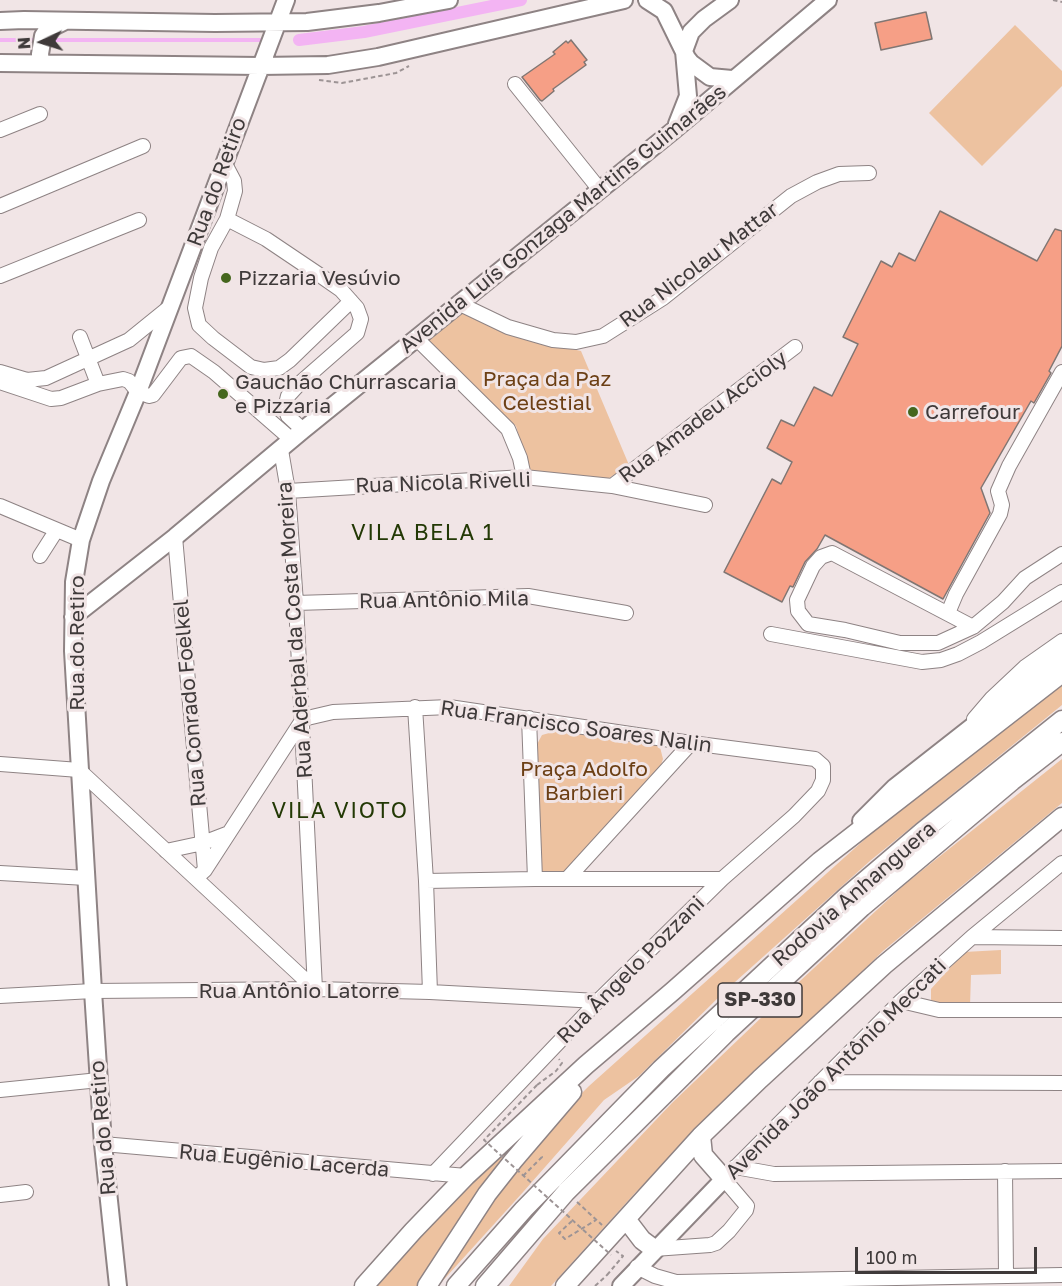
<!DOCTYPE html>
<html>
<head>
<meta charset="utf-8">
<style>
  body { margin:0 }
  #map { position:relative; width:1062px; height:1286px; overflow:hidden; background:#f1e5e6; font-family:"Golos Text",sans-serif }
  canvas { display:block }
  .north { position:absolute; left:12px; top:12px; width:60px; height:60px; -webkit-text-stroke:4px #f1e5e6; paint-order:stroke; rotate:266deg; font-size:16px; font-weight:700; line-height:24px; text-align:center; color:#3f3a3a }
  .north::after { content:''; display:block; margin:auto; width:21px; height:27px; background:#3f3a3a; clip-path:polygon(50% 0,100% 100%,50% 72%,0 100%) }
  .scale { position:absolute; left:855px; top:1247px; width:182px; height:27px; box-sizing:border-box; border:3px solid #3f3a3a; border-top:0; padding-left:8px; font-size:18px; line-height:21px; white-space:nowrap; color:#3f3a3a; -webkit-text-stroke:4px #f1e5e6; paint-order:stroke }
</style>
</head>
<body>
<div id="map">
<canvas width="1062" height="1286"></canvas>
<div class="north">N</div>
<div class="scale">100 m</div>
</div>
<script>
const ctx = document.querySelector('canvas').getContext('2d');
ctx.lineJoin = 'round';
function fillPath(path, color) { ctx.fillStyle = color; ctx.fill(path, 'evenodd'); }
const toPath = rows => new Path2D(rows.map(r => 'M' + r).join(''));
function stroke(path, color, width, dash) { ctx.strokeStyle = color; ctx.lineWidth = width; ctx.lineCap = dash ? 'butt' : 'round'; ctx.setLineDash(dash || []); ctx.stroke(path); }
function drawText(font, color, halo, rows, align = 'center') {
  ctx.font = font + ' "Golos Text",sans-serif'; ctx.lineWidth = 6; ctx.setLineDash([]); ctx.textBaseline = 'middle'; ctx.strokeStyle = halo; ctx.fillStyle = color; for (const [text, x, y, turn = 0] of rows) {
    ctx.save(); ctx.translate(x, y); ctx.rotate((+turn || 0) * Math.PI / 180); ctx.textAlign = isNaN(turn) ? turn : align; if (halo) ctx.strokeText(text, 0, 0); ctx.fillText(text, 0, 0); ctx.restore();
  }
}
const green = toPath([
  [1015,25,1062,71,1062,86,982,166,929,113],
  [463,312,512,336,581,351,629,465,606,480,529,471,516,426,424,340],
  [1062,685,1062,705,871,860,725,991,639,1076,604,1100,524,1191,438,1286,436,1286,510,1173,559,1116,589,1086,883,823],
  [560,730,652,741,660,747,663,759,660,768,566,876,542,876,535,748,542,735],
  [1062,759,1062,803,883,951,635,1193,551,1286,509,1286,543,1239,672,1103,787,993,905,884],
  [1001,950,1001,974,971,975,970,1006,931,1004,931,989,964,952],
  [503,1153,506,1156,421,1286,375,1286,396,1261,456,1198]
]);
const stream = toPath([
  [0,40,37,40],
  [48,40,260,40]
]);
const canal = toPath([
  [299,40,364,32,521,0]
]);
const building = toPath([
  [926,12,932,39,881,50,875,23,926,12],
  [571,40,587,60,584,62,586,65,553,89,554,91,542,101,540,100,522,77,555,54,553,52,566,41,568,43,571,40],
  [940,211,1037,261,1055,229,1062,231,1062,346,1049,371,1051,373,1034,403,1031,401,981,488,990,513,943,599,825,535,817,549,805,562,793,587,790,586,782,602,724,572,772,479,781,484,792,462,767,448,781,420,794,426,814,387,832,396,858,344,843,337,881,261,892,267,899,253,915,261,940,211]
]);
const path = toPath([
  [1053,0,1062,2],
  [319,80,342,83,396,73,409,66],
  [537,1085,556,1071,562,1063,559,1059],
  [523,1176,542,1157,539,1156],
  [577,1202,602,1225],
  [572,1221,559,1233,565,1239,596,1220],
  [607,1275,623,1256,616,1251],
  [595,1286,607,1275]
]);
const minor = toPath([
  [515,84,600,190],
  [0,130,40,114],
  [224,162,234,181,235,191,227,219,211,248,201,278,195,308,199,325,213,338,251,367,264,370,279,368,290,360,351,301],
  [0,206,143,146],
  [227,219,266,239,318,274,341,290,357,308,361,319,357,333,300,383,288,396,285,408,288,416,303,430],
  [0,276,139,220],
  [460,304,508,327,553,340,576,342,603,336,663,298,791,196,817,182,839,174,869,173],
  [80,337,98,384],
  [417,339,508,429,520,458,524,477],
  [0,372,27,380,46,378,129,340,171,306],
  [0,382,51,399,61,398,98,384,123,379,129,381,138,392,149,396,153,395,181,358,191,356,214,372,292,440],
  [281,450,288,491,296,603,315,989],
  [612,486,795,347],
  [288,491,524,477,612,486,705,505],
  [0,506,81,540],
  [175,537,205,870],
  [40,556,56,531],
  [296,603,528,596,626,613],
  [948,613,956,594,1000,514,1002,505,998,491,1009,466,1062,372],
  [973,627,832,553,821,557,813,566,797,600,798,611,808,624,845,630,900,643,938,643,973,627,1003,602,1025,578,1062,554],
  [771,634,922,662,941,660,958,654,981,642,1062,592],
  [415,707,426,881,430,992],
  [529,718,535,879],
  [974,719,992,698,1025,667,1062,641],
  [0,764,79,770,315,989],
  [166,851,203,843,229,833],
  [0,873,86,878],
  [196,878,205,870,303,719,333,712,449,707,691,743,815,759,823,766,823,780,818,791,794,816,722,879,598,1001,433,1174],
  [567,879,691,743],
  [426,881,535,879,722,879],
  [972,937,1062,938],
  [0,996,93,991,315,989,430,992,598,1001],
  [901,1001,939,1010,1062,1010],
  [820,1082,1062,1083],
  [0,1090,99,1080],
  [103,1144,466,1176],
  [735,1167,774,1174,1062,1171],
  [1005,1171,1006,1274],
  [0,1195,26,1192],
  [654,1249,710,1245,716,1243,729,1231,746,1210,747,1206,724,1179,901,1001,972,937,1062,863],
  [637,1267,655,1276,676,1282,1062,1275]
]);
const major = toPath([
  [647,0,664,11,687,58,691,63,710,77,732,79],
  [0,21,24,20,215,23,307,22,379,13,449,0],
  [41,62,40,54,43,36,47,30,65,21],
  [0,63,260,66,328,65,378,57,624,0],
  [677,124,688,96,684,51,691,32,704,19,730,0],
  [73,617,175,537,303,430,674,130,828,0],
  [861,821,895,787,1062,656],
  [118,1286,103,1144,93,991,73,651,74,582,81,540,101,481,138,392,286,0],
  [621,1286,724,1179]
]);
const highway = toPath([
  [701,1136,703,1155,724,1179],
  [626,1219,642,1240,654,1249],
  [364,1286,413,1231,466,1176,586,1065,673,991,820,861,1062,673],
  [427,1286,487,1194,513,1161,572,1092],
  [456,1286,524,1209,661,1069,847,896,922,832,1062,720],
  [485,1286,566,1192,726,1033,862,907,1012,781,1062,742],
  [565,1286,701,1136,760,1079,884,965,1062,817]
]);
const pathBridge = toPath([
  [537,1085,484,1140,611,1255]
]);
const markers = [
  [226,278,6,"#45661d"],
  [223,394,6,"#45661d"],
  [913,412,6,"#45661d"]
];
const shields = [
  [760,1000,84]
];
const shieldNames = [
  ["SP-330",760,1000]
];
const streetNames = [
  ["Rua do Retiro",217,182,-70],
  ["Avenida Luís Gonzaga Martins Guimarães",563,219,-39],
  ["Rua Nicolau Mattar",699,265,-37],
  ["Rua Amadeu Accioly",703,417,-37],
  ["Rua Nicola Rivelli",443,483,-2],
  ["Rua Antônio Mila",444,600,-1],
  ["Rua Aderbal da Costa Moreira",295,630,-94],
  ["Rua do Retiro",77,643,-90],
  ["Rua Conrado Foelkel",190,703,-95],
  ["Rua Francisco Soares Nalin",576,727,8],
  ["Rodovia Anhanguera",854,894,-41],
  ["Rua Ângelo Pozzani",631,970,-45],
  ["Rua Antônio Latorre",299,991],
  ["Avenida João Antônio Meccati",836,1069,-45],
  ["Rua do Retiro",103,1128,-95],
  ["Rua Eugênio Lacerda",284,1161,5]
];
const poiNames = [
  ["Pizzaria Vesúvio",238,278],
  ["Gauchão Churrascaria",235,382],
  ["e Pizzaria",235,406],
  ["Carrefour",925,412]
];
const parkNames = [
  ["Praça da Paz",547,379],
  ["Celestial",547,403],
  ["Praça Adolfo",584,769],
  ["Barbieri",584,793]
];
const neighbourhoodNames = [
  ["VILA BELA 1",423,533],
  ["VILA VIOTO",340,811]
];
fillPath(green, '#edc2a0');
stroke(stream, '#f3b4f3', 4);
stroke(canal, '#f3b4f3', 12);
fillPath(building, '#f69f86');
stroke(building, '#807673', 1.5);
stroke(minor, '#8e8384', 16);
stroke(major, '#8e8384', 20);
stroke(highway, '#8e8384', 21);
stroke(path, '#9d9495', 2, [4.5, 3]);
stroke(minor, '#fff', 14);
stroke(major, '#fff', 16);
stroke(highway, '#fff', 18);
stroke(pathBridge, '#9d9495', 2, [4.5, 3]);
for (const [x, y, r, color] of markers) { const dot = new Path2D(); dot.arc(x, y, r, 0, 2 * Math.PI); ctx.fillStyle = color; ctx.fill(dot); stroke(dot, '#f1e5e6', 2); }
for (const [x, y, w] of shields) { const box = new Path2D(); box.roundRect(x - w / 2, y - 17, w, 34, 4.5); ctx.fillStyle = '#f1e5e6'; ctx.fill(box); stroke(box, '#3f3a3a', 1.5); }
drawText('bold 20px', '#3f3a3a', null, shieldNames);
drawText('21px', '#3f3a3a', '#f1e5e6', streetNames);
drawText('21px', '#3f3a3a', '#f1e5e6', poiNames, 'left');
drawText('21px', '#6c3f14', '#f1e5e6', parkNames);
ctx.letterSpacing = '1.5px';
drawText('22px', '#233905', '#f1e5e6', neighbourhoodNames);
ctx.letterSpacing = '0px';
</script>
</body>
</html>
